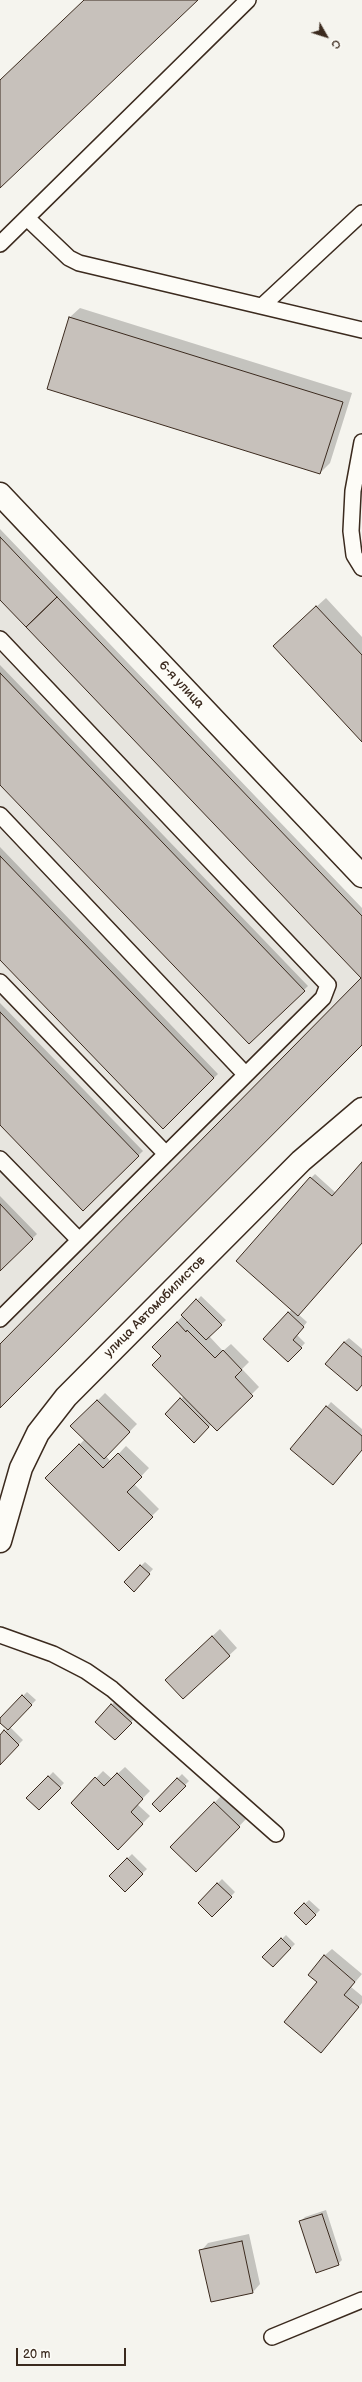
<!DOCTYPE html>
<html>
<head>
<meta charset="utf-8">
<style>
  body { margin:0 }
  #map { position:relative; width:362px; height:2382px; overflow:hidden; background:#f5f4ee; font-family:"Balsamiq Sans",sans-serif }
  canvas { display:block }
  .north { position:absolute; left:306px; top:16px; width:40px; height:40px; -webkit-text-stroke:3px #fdfcf7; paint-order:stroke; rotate:129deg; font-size:11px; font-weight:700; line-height:16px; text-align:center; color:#3b2a1e }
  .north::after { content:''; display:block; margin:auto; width:14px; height:18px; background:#3b2a1e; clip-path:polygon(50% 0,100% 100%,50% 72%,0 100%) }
  .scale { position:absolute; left:16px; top:2348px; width:110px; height:18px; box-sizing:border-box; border:2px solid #3b2a1e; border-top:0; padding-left:5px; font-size:12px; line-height:14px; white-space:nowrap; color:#3b2a1e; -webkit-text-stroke:3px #fdfcf7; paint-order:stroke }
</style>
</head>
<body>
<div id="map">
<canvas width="362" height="2382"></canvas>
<div class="north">С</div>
<div class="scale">20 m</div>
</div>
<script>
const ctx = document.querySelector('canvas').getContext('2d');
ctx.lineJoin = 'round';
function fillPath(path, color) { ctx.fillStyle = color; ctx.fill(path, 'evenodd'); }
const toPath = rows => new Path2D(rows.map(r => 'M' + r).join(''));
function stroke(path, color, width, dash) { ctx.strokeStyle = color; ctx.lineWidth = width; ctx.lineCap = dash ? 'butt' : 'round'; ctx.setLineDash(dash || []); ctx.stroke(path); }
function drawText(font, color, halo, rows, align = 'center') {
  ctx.font = font + ' "Balsamiq Sans",sans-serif'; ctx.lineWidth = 3; ctx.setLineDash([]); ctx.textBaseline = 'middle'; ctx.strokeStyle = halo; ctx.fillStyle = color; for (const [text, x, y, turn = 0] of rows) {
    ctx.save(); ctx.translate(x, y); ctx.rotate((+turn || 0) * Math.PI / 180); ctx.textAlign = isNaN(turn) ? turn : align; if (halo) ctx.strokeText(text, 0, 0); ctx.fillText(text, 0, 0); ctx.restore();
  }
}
const built = toPath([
  [0,537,362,916,362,1045,0,1408]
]);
const shadow = toPath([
  [80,308,352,393,330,463,320,473,70,317],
  [0,529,362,908,362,977,0,599],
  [326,598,362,637,362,741,283,637],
  [0,665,308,986,249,1043,0,784],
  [0,847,218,1074,163,1127,0,958],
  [0,1003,143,1151,83,1209,0,1124],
  [362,1163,362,1242,298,1314,307,1322,297,1335,305,1343,288,1361,264,1339,292,1309,311,1178,315,1174,336,1193],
  [0,1196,37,1234,0,1269],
  [201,1296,226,1320,209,1336,223,1351,231,1344,249,1362,242,1369,259,1387,217,1429,212,1424,194,1441,166,1414,184,1396,162,1356,154,1347],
  [349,1338,362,1349,362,1384,344,1342],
  [105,1393,137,1424,106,1456,111,1462,126,1446,149,1468,134,1484,159,1509,119,1549,47,1478,85,1439,72,1426],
  [331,1402,362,1429,362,1449,291,1449],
  [145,1562,153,1569,138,1586,125,1582],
  [220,1629,237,1648,183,1698,174,1672],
  [27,1692,36,1700,10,1727,23,1740,0,1763,0,1736,7,1729,0,1719],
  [116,1700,135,1718,115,1739,96,1722],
  [125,1767,150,1791,137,1804,150,1816,118,1848,72,1803,103,1771,112,1779],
  [53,1772,64,1783,39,1809,28,1798],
  [182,1774,189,1781,160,1810,153,1804],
  [222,1795,247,1818,196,1871,171,1847],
  [132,1854,147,1869,125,1890,110,1876],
  [222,1879,235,1892,212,1916,199,1903],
  [309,1900,320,1910,306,1924,295,1913],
  [286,1935,295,1944,273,1966,264,1957],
  [332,1949,362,1974,351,1987,362,1996,362,2003,328,2044,318,1982,324,1956],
  [326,2210,342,2260,338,2264,301,2221,305,2217],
  [249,2234,260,2284,253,2292,201,2251,208,2243]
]);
const building = toPath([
  [84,0,198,0,0,188,0,80,84,0],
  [69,317,343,402,320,474,47,389,69,317],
  [0,537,57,597,26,627,0,600,0,537],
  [57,597,362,916,362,1045,0,1408,0,1344,361,978,26,627,57,597],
  [316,606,362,655,362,742,273,646,316,606],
  [0,673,305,991,249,1044,0,785,0,673],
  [0,856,214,1078,163,1129,0,960,0,856],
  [0,1012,139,1156,83,1211,0,1125,0,1012],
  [362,1162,362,1243,298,1316,236,1261,310,1177,332,1196,362,1162],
  [0,1204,33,1239,0,1271,0,1204],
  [196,1299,222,1325,206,1340,181,1315,196,1299],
  [288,1312,304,1327,293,1340,302,1348,288,1362,263,1339,288,1312],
  [177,1322,186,1332,187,1330,215,1358,223,1350,242,1370,235,1377,253,1396,217,1431,152,1365,161,1356,152,1347,177,1322],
  [344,1342,362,1357,362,1385,357,1391,325,1364,344,1342],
  [180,1398,209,1427,194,1443,165,1414,180,1398],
  [97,1400,130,1432,104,1459,70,1426,97,1400],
  [326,1406,362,1436,362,1450,333,1485,290,1449,326,1406],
  [79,1444,103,1468,118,1453,142,1477,127,1492,153,1517,119,1551,45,1478,79,1444],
  [140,1565,150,1574,134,1592,124,1582,140,1565],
  [212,1636,230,1656,183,1699,165,1680,212,1636],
  [22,1695,32,1705,8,1730,0,1723,0,1718,22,1695],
  [111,1704,132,1723,115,1740,95,1722,111,1704],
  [4,1730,19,1745,0,1765,0,1735,4,1730],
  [117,1773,143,1799,131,1812,143,1824,118,1850,71,1803,95,1777,104,1786,117,1773],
  [48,1776,61,1788,39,1810,26,1798,48,1776],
  [177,1778,186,1786,160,1812,152,1804,177,1778],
  [214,1802,240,1827,196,1872,170,1847,214,1802],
  [127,1858,143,1874,125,1892,109,1876,127,1858],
  [217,1883,232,1897,212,1917,198,1903,217,1883],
  [304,1903,316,1915,306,1925,294,1913,304,1903],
  [281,1938,291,1948,273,1967,262,1957,281,1938],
  [324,1955,355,1982,344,1995,359,2007,321,2053,284,2022,317,1982,308,1975,324,1955],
  [322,2214,339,2265,316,2273,299,2221,322,2214],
  [242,2241,253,2293,211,2302,199,2250,242,2241]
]);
const lane = toPath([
  [27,218,69,258,79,263,362,330],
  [0,244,248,0],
  [262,306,362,213],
  [362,442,353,491,351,531,354,555,362,568],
  [0,639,328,985,323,998,0,1319],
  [0,815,245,1074],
  [0,982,166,1154],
  [0,1159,79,1240],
  [0,1635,53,1654,86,1671,112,1689,276,1834],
  [272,2337,362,2300]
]);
const street = toPath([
  [0,494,362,876],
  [0,1541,21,1468,38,1433,66,1397,301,1161,362,1109]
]);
const streetNames = [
  ["6-я улица",181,685,47],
  ["улица Автомобилистов",155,1307,-45]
];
fillPath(built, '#e7e5df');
fillPath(shadow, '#0003');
fillPath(building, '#c7c1bb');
stroke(building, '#3b2a1e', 1);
stroke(lane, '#3b2a1e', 18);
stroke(street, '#3b2a1e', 25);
stroke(lane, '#fdfcf7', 15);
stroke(street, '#fdfcf7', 22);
drawText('13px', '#3b2a1e', '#fdfcf7', streetNames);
</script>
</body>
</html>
